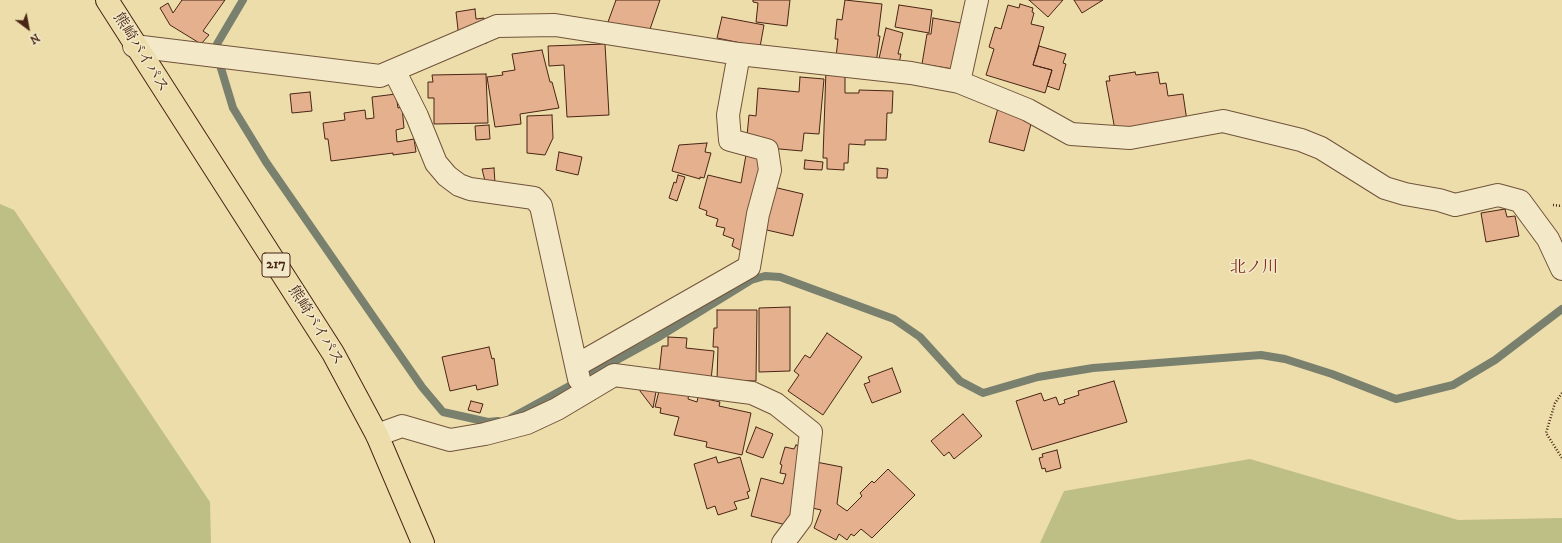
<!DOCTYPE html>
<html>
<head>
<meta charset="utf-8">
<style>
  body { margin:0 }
  #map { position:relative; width:1562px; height:543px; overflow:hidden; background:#edddab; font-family:"IM FELL DW Pica",serif }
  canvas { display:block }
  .north { position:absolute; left:8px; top:8px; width:40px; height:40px; -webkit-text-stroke:3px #f3e9c8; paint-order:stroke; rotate:148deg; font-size:11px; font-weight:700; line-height:16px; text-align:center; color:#482514 }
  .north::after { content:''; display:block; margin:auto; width:14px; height:18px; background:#482514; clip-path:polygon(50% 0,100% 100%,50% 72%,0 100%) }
</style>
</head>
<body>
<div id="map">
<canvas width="1562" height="543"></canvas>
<div class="north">N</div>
</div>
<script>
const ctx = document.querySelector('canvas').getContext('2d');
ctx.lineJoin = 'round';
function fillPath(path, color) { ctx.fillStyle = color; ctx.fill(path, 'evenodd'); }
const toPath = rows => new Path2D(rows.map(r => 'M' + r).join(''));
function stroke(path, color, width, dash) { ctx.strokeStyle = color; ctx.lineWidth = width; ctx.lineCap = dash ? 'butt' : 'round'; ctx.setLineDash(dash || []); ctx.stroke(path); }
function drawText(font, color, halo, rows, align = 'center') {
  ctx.font = font + ' "IM FELL DW Pica","Noto Serif JP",serif'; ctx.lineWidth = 3; ctx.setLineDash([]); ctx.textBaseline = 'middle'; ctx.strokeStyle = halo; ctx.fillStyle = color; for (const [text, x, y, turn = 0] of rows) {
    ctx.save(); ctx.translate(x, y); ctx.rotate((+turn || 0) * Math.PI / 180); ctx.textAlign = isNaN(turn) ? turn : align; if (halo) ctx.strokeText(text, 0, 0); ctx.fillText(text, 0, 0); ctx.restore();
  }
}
const green = toPath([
  [0,204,14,210,210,502,211,543,0,543],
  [1250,459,1458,520,1562,518,1562,543,1040,543,1064,491]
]);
const stream = toPath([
  [243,0,217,44,220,65,233,108,266,162,422,387,443,412,488,422,498,421],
  [511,418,657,338,751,280,765,276,780,277,894,319,920,337,960,381,983,393,1038,377,1093,368,1261,355,1285,359,1332,374,1396,399,1453,385,1495,360,1562,309]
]);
const building = toPath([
  [182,0,225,0,203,31,209,35,201,44,170,25,160,8,168,3,173,13,182,0],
  [616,0,660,0,648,35,608,22,616,0],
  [753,0,790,0,787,26,756,22,758,3,753,2,753,0],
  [845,0,882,4,878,36,880,36,876,63,836,57,838,39,835,39,837,19,842,20,845,0],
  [1029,0,1063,0,1048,17,1029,0],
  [1074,0,1103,0,1082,13,1074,0],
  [1020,4,1033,8,1032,12,1034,13,1031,24,1044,27,1033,65,1052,70,1045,93,986,75,994,49,989,47,995,27,1001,29,1008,5,1019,8,1020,4],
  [899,5,932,10,929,33,895,27,899,5],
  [475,9,476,19,484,18,487,43,460,47,456,12,475,9],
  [722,17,764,25,760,47,717,38,722,17],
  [933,18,961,23,953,69,922,64,927,34,931,34,933,18],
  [886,28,903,33,898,54,901,54,898,68,878,63,886,28],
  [605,44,609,115,567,117,564,65,549,66,548,46,605,44],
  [1039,46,1066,54,1063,63,1066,64,1059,90,1047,86,1052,70,1033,65,1039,46],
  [542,50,550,82,552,82,559,108,520,114,521,124,495,127,487,77,503,75,502,72,515,70,512,54,542,50],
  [826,69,845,71,845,93,859,93,859,90,893,91,892,113,887,113,886,140,865,140,865,145,849,144,848,163,844,163,844,170,827,169,827,158,823,158,826,69],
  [1135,72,1136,75,1158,72,1160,84,1166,83,1168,96,1183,94,1187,121,1115,130,1106,81,1110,81,1109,76,1135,72],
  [486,74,488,123,434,124,434,98,428,98,428,82,433,82,432,75,486,74],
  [800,77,824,79,819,134,804,133,802,151,746,146,749,115,756,116,758,88,799,92,800,77],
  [310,92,312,111,292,113,290,94,310,92],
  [396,94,398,108,402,107,404,128,396,130,397,142,414,139,416,152,393,155,393,153,331,161,328,139,325,139,323,123,345,120,344,113,365,110,366,119,374,118,372,97,396,94],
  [998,108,1032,120,1024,151,989,142,998,108],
  [552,115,553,138,545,155,527,153,527,116,552,115],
  [489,125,490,139,476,140,475,126,489,125],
  [707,143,705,152,711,153,704,178,700,177,700,179,672,171,679,145,707,143],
  [559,152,582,157,578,175,556,170,559,152],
  [746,155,764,158,742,251,732,246,734,239,723,235,725,228,716,226,718,219,706,215,707,211,699,208,708,175,741,183,746,155],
  [805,160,823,162,822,170,804,169,805,160],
  [494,168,495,183,485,181,482,169,494,168],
  [877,168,888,169,887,178,877,178,877,168],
  [678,175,685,177,677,201,669,198,674,182,676,183,678,175],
  [769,186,803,194,793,236,758,228,769,186],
  [1505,209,1507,217,1515,216,1519,236,1486,242,1481,213,1505,209],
  [790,307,790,371,759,372,759,308,790,307],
  [717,310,757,310,756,381,717,380,718,347,713,347,714,328,717,328,717,310],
  [827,333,862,357,823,415,788,391,799,375,794,371,805,355,810,358,827,333],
  [668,337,687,338,686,348,714,351,711,380,659,374,662,346,668,346,668,337],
  [489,347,492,359,494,358,498,385,477,390,476,385,450,391,442,357,489,347],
  [892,368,901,392,872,403,864,384,870,382,868,377,892,368],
  [1114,381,1127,422,1032,450,1016,401,1041,393,1044,401,1056,397,1059,405,1065,403,1064,400,1079,395,1078,391,1114,381],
  [640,383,657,386,653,408,640,391,640,383],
  [660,387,689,393,688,399,697,402,698,397,720,402,719,406,751,413,742,455,706,447,707,442,674,435,679,417,660,413,661,408,655,407,660,387],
  [471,401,483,404,480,413,468,410,471,401],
  [963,414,982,436,954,459,949,452,944,456,931,441,963,414],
  [756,427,773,434,763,458,746,452,756,427],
  [796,445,811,449,790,526,751,516,761,478,783,484,786,474,780,473,782,465,780,464,785,447,794,449,796,445],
  [1057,450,1061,468,1046,472,1045,468,1042,469,1039,458,1043,457,1042,454,1057,450],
  [716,457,718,463,740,457,750,491,747,492,749,498,734,502,737,509,718,515,715,506,707,509,694,464,716,457],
  [816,462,842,467,837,504,847,511,862,496,860,493,872,481,874,483,888,469,915,495,872,538,861,529,854,536,851,534,847,540,839,534,836,540,814,528,821,510,808,507,816,462]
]);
const path = toPath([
  [1553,205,1562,206],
  [1562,393,1555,403,1546,433,1562,458]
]);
const minor = toPath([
  [134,46,380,76,497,26,555,25,739,54,911,73,959,82,1028,110,1071,134,1130,138,1223,121,1301,140,1321,148,1385,188,1405,194,1439,200,1455,205,1498,195,1520,201,1548,239,1562,269],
  [394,70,417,116,436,163,447,176,459,185,470,189,534,198,541,206,579,379],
  [959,82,977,0],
  [577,365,749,267,758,214,770,170,767,150,730,140,728,115,739,54],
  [377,435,402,426,450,440,485,434,527,423,557,409,614,375,752,393,776,404,811,432,801,519,783,543]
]);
const highway = toPath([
  [107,0,333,353,377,435,423,543]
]);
const shields = [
  [276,265,28]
];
const shieldNames = [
  ["217",276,265]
];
const streetNames = [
  ["熊崎バイパス",140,53,58],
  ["熊崎バイパス",315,326,58]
];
const neighbourhoodNames = [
  ["北ノ川",1254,269]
];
fillPath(green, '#bebf85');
stroke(stream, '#79806d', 8);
fillPath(building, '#e4b08d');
stroke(building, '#482514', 1);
stroke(minor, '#71533a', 24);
stroke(highway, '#482514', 24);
stroke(path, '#482514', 2.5, [1, 2]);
stroke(minor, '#f3e9c8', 22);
stroke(highway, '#edddab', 22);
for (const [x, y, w] of shields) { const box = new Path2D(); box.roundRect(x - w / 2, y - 12, w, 24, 3); ctx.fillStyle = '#f3e9c8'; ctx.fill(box); stroke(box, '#482514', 1); }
drawText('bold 14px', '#482514', null, shieldNames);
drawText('15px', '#482514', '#f3e9c8', streetNames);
drawText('16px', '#7a1f14', '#f3e9c8', neighbourhoodNames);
</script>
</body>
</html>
